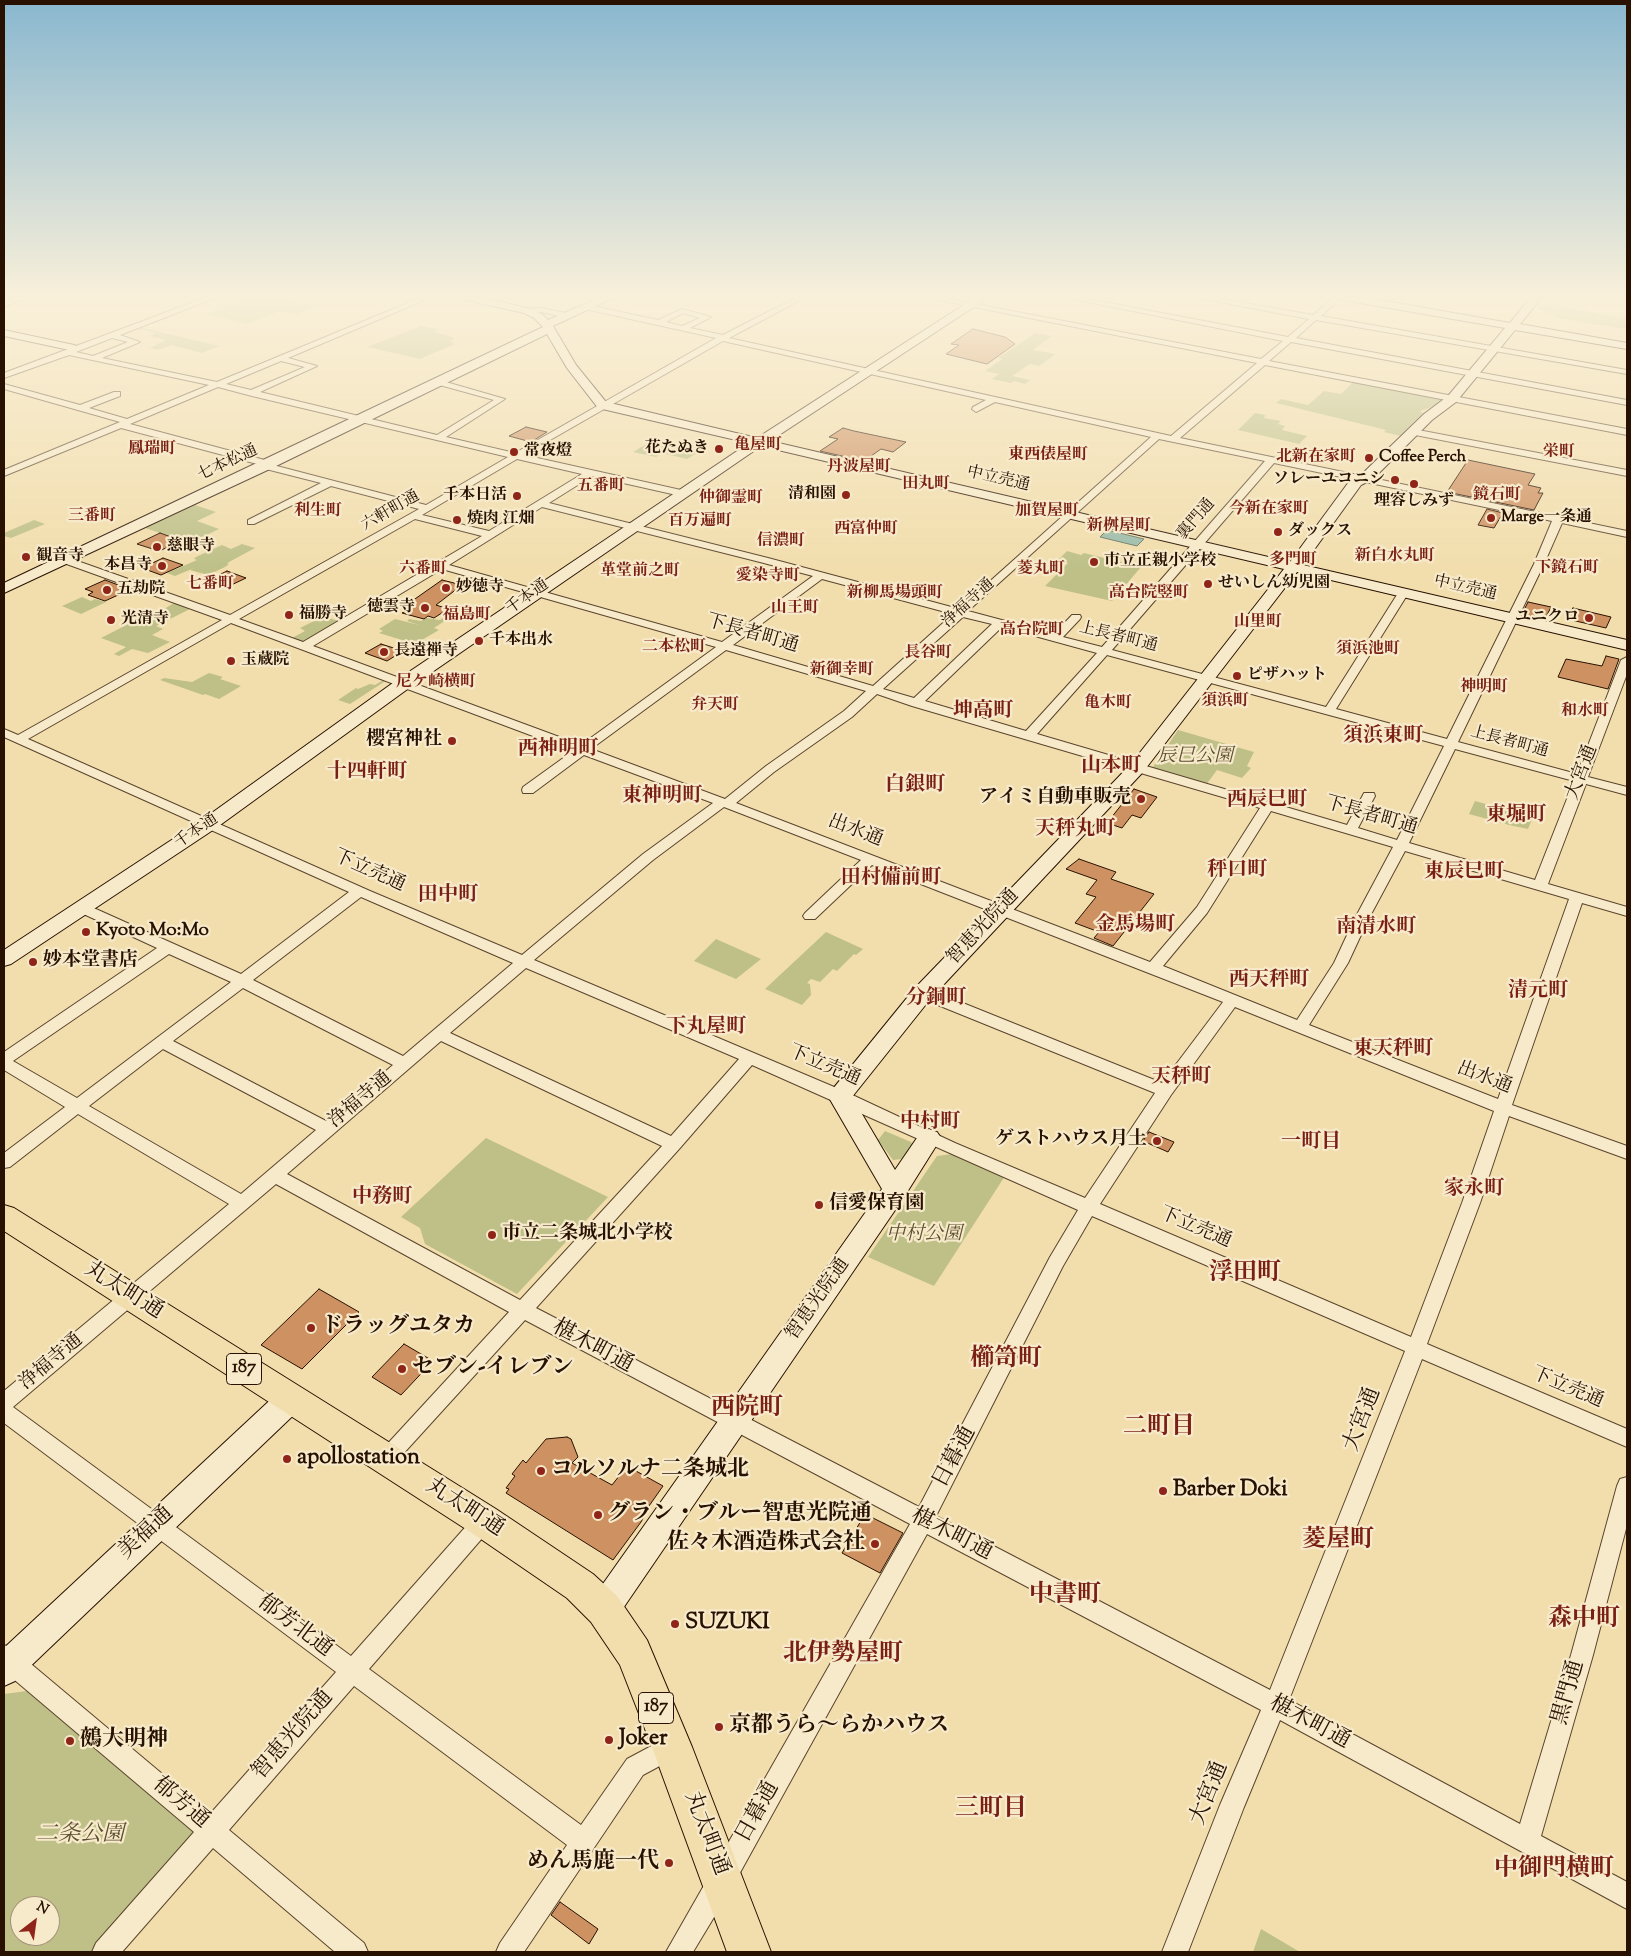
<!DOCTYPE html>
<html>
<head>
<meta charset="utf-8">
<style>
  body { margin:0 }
  #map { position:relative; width:1631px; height:1956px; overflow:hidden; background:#f2dead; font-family:"Sorts Mill Goudy",serif }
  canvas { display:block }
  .frame { position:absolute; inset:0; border:5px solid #281101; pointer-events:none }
  .north { position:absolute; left:10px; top:1896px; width:50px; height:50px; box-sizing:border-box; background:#f7eaca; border:1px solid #a4937a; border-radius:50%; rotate:30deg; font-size:14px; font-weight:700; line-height:20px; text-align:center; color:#281101 }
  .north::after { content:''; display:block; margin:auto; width:18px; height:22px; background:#8f2418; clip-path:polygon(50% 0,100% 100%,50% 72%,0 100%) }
</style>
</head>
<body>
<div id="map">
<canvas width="1631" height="1956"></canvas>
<div class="frame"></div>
<div class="north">N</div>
</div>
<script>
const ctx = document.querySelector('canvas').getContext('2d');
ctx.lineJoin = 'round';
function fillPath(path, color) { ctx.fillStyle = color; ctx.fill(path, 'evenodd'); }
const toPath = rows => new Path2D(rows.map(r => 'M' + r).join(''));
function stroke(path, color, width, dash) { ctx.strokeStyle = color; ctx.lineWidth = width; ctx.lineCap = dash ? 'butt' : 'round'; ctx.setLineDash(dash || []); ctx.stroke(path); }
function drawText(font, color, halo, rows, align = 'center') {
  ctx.font = font + ' "Sorts Mill Goudy","Noto Serif JP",serif'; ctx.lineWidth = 4.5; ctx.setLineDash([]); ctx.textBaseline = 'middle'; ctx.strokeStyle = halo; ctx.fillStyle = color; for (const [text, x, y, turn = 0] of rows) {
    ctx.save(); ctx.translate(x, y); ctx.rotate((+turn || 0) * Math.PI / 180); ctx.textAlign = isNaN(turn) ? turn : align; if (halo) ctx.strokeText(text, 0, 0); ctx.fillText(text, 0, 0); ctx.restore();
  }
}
const green = toPath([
  [252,297,276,297,318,306,295,315,280,311,247,324,206,314],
  [1542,304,1627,318,1625,322,1627,326,1626,328,1619,328,1557,318,1557,316,1544,314,1546,311,1537,309],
  [421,326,437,329,435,332,456,338,450,341,455,344,420,359,367,347],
  [139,327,219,346,202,353,171,345,158,350,150,348,166,340,149,336,156,333,136,328],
  [1035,333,1052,336,1033,350,1056,354,1039,366,1030,364,1012,376,1030,380,1025,384,1014,381,1011,383,992,379,999,374,985,371,1002,359,998,358],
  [1354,381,1378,387,1442,400,1429,408,1420,411,1423,413,1400,436,1384,432,1386,430,1276,403,1281,399,1308,405,1324,391,1341,394],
  [1255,413,1265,415,1264,418,1281,421,1278,424,1285,426,1282,430,1307,436,1299,444,1238,430],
  [651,441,673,446,697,453,687,459,662,453,656,457,633,452],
  [195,505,216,512,197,521,219,529,176,550,169,547,181,540,145,528],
  [34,520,45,524,11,538,4,536,4,533],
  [242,544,255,548,229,562,227,564,229,564,225,567,208,575,190,570,194,568,175,576,167,573,197,560,194,559,196,557,222,545,231,549],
  [1067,551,1081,555,1084,553,1141,567,1112,601,1045,586,1068,563,1058,560],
  [82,597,91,601,95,599,106,602,81,614,62,606],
  [174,603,190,609,156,626,163,629,152,635,170,642,148,653,132,649,119,656,114,654,126,647,101,638,146,615,151,617],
  [458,608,463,609,434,628,439,630,415,644,379,633,383,631,379,629,395,619,419,625,407,621,409,619,421,621,426,618,440,620],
  [314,613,341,622,303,643,290,639,305,631,300,628,316,620,308,617],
  [209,673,223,677,220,679,241,686,219,699,205,694,203,695,160,680,164,678,192,682],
  [385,679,387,680,350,704,338,700,356,688,358,689,370,684,375,685],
  [1178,730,1254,752,1247,766,1251,768,1242,778,1217,770,1206,785,1156,770,1153,767],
  [1475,801,1533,817,1528,829,1509,825,1469,814],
  [826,932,863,949,856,955,854,954,837,971,833,969,820,982,811,979,807,983,810,984,811,995,802,1005,765,989],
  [716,939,761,959,736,979,694,961],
  [885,1131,911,1142,912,1144,902,1159,893,1160,878,1140],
  [486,1138,608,1197,517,1294,425,1244,420,1228,401,1217],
  [952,1154,1005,1176,934,1286,868,1257,937,1156],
  [27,1691,194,1830,191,1845,96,1952,4,1952,4,1694],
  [20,1906,50,1906,50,1936,20,1936],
  [1261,1929,1300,1952,1253,1952]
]);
const water = toPath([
  [1107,530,1144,539,1137,546,1100,537,1107,530]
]);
const building = toPath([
  [973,329,1005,337,1015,344,987,364,946,354,959,345,951,344,973,329],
  [526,427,547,432,531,442,509,436,526,427],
  [843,428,854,431,906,442,893,452,881,449,864,461,820,451,838,439,829,437,843,428],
  [1468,460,1535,474,1528,485,1541,488,1538,493,1543,493,1534,510,1447,492,1468,460],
  [1487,509,1503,513,1494,528,1478,525,1487,509],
  [160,533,182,541,159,551,137,544,160,533],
  [163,558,183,565,161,575,142,568,163,558],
  [227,571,246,578,225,588,207,581,227,571],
  [105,580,121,586,120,587,129,590,105,601,88,595,93,592,85,589,105,580],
  [442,580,462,585,436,605,448,609,434,618,428,616,424,619,402,613,406,611,403,610,416,602,412,601,442,580],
  [1528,602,1551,607,1545,619,1522,614,1528,602],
  [1573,608,1611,617,1606,628,1567,619,1573,608],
  [381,644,403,651,387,661,365,653,381,644],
  [1606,656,1619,659,1608,689,1558,677,1566,659,1602,666,1606,656],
  [1134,789,1157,797,1141,818,1132,815,1122,828,1107,823,1134,789],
  [1079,859,1116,872,1111,879,1154,894,1113,946,1094,938,1099,932,1075,923,1096,897,1086,894,1097,880,1066,869,1079,859],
  [1149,1132,1174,1142,1168,1152,1143,1141,1149,1132],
  [319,1289,359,1312,302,1369,261,1345,319,1289],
  [404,1344,433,1361,401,1395,372,1377,404,1344],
  [567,1437,571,1439,578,1457,572,1463,612,1485,627,1466,663,1486,649,1506,650,1507,641,1522,613,1560,506,1493,509,1489,506,1488,515,1476,512,1474,523,1460,526,1463,546,1439,567,1437],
  [865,1514,903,1533,880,1573,842,1553,865,1514],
  [560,1902,598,1929,589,1944,551,1915,560,1902]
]);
const street = toPath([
  [18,297,29,297,4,307,4,303,18,297],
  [207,297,218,297,120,335,140,342,102,358,217,382,422,297,432,297,288,358,317,366,260,392,437,435,494,400,436,384,435,382,439,380,505,399,446,437,515,453,716,338,585,309,585,305,588,305,658,320,682,309,711,317,690,328,723,335,797,297,806,297,729,338,1171,436,1257,363,923,297,939,297,1261,359,1283,341,1062,297,1078,297,1288,337,1309,319,1193,297,1210,297,1313,315,1334,297,1342,297,1321,316,1627,370,1627,374,1316,320,1296,338,1627,400,1627,405,1291,342,1269,361,1627,429,1627,435,1265,365,1180,438,1627,531,1627,537,1562,523,1544,564,1458,742,1577,774,1621,660,1627,657,1627,674,1588,777,1627,787,1627,795,1586,784,1548,884,1627,907,1627,916,1582,903,1512,1105,1627,1146,1627,1159,1509,1116,1480,1203,1427,1344,1627,1429,1627,1447,1422,1359,1289,1700,1520,1824,1571,1655,1617,1486,1620,1479,1627,1477,1627,1525,1593,1655,1541,1836,1627,1882,1627,1909,1280,1720,1244,1807,1188,1952,1162,1952,1220,1805,1261,1710,927,1534,731,1889,693,1952,666,1952,910,1524,525,1320,393,1465,386,1468,379,1465,376,1459,379,1453,509,1312,276,1184,13,1407,351,1656,477,1514,484,1511,491,1514,495,1521,491,1528,369,1669,581,1825,627,1759,672,1735,680,1739,684,1747,680,1755,643,1775,524,1952,496,1952,500,1943,567,1845,354,1686,229,1830,364,1943,368,1952,335,1952,213,1848,122,1952,92,1952,96,1943,194,1832,4,1671,4,1645,12,1648,210,1814,336,1672,4,1423,4,1391,229,1204,78,1114,10,1167,4,1168,4,1153,65,1107,4,1070,4,1052,157,948,77,911,75,908,77,905,87,905,241,974,349,892,4,737,4,729,18,735,222,620,61,562,60,560,61,558,69,558,230,615,419,509,331,486,254,524,248,524,248,520,321,483,262,468,261,465,121,428,4,476,4,470,120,422,4,389,4,384,80,405,114,392,120,392,120,396,89,408,127,419,209,385,69,355,4,378,4,373,207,297],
  [683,313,700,318,682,326,666,322,683,313],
  [112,338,128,342,93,356,76,352,112,338],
  [723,341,986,400,973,407,972,409,976,412,995,402,1151,437,959,609,768,558,549,503,592,476,681,496,684,495,684,491,681,490,524,455,723,341],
  [281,361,305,367,251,390,226,384,281,361],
  [218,387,252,396,508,457,426,505,273,465,272,462,130,424,218,387],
  [1159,439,1265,461,1102,647,1063,637,1080,619,1081,617,1080,615,1072,615,1054,634,968,611,1159,439],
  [517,459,582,474,489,531,422,515,517,459],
  [1274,463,1552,521,1534,564,1447,739,1336,709,1409,592,1408,590,1400,590,1326,707,1112,650,1274,463],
  [542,507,760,562,813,576,722,642,449,565,542,507],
  [415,519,482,536,303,642,239,619,415,519],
  [442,569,716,647,581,745,313,646,442,569],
  [822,579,953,614,873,686,733,645,822,579],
  [963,617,992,624,914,698,883,689,963,617],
  [231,623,573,751,523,787,522,790,523,793,533,793,584,755,713,803,643,854,522,955,370,891,28,739,231,623],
  [1002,627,1097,653,1026,731,925,701,1002,627],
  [726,650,866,691,844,711,766,766,725,799,591,749,726,650],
  [1107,655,1444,746,1397,840,1358,828,1375,796,1374,793,1364,793,1347,825,1037,734,1107,655],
  [877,694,912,706,1260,808,1197,907,1150,962,736,803,774,772,852,717,877,694],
  [1455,749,1574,781,1535,880,1409,843,1455,749],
  [724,807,861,860,805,913,803,916,805,919,815,919,872,865,1223,1002,1162,1083,928,989,918,989,915,993,918,997,1155,1093,1085,1198,955,1143,846,1092,534,960,653,860,724,807],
  [1271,811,1393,847,1354,920,1334,963,1297,1020,1163,966,1207,913,1271,811],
  [1405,851,1569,899,1498,1099,1309,1025,1348,963,1368,920,1405,851],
  [361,897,513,963,403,1056,253,980,361,897],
  [169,954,231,982,77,1098,13,1061,169,954],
  [526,968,739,1059,671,1136,450,1033,526,968],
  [243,988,393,1065,326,1121,173,1041,243,988],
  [1235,1007,1494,1111,1462,1203,1411,1337,1100,1204,1171,1095,1235,1007],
  [441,1041,662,1146,520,1300,287,1174,441,1041],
  [163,1049,316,1130,241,1194,89,1106,163,1049],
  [752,1065,1078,1210,1050,1257,919,1507,536,1308,680,1148,752,1065],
  [1092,1216,1405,1351,1270,1690,936,1516,1063,1266,1092,1216],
  [541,308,571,314,572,316,568,318,541,312,527,313,523,311,527,309,541,308],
  [1413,429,1627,470,1627,476,1410,434,1410,430,1413,429]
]);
const secondary = toPath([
  [460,297,480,297,531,309,542,314,548,320,601,297,615,297,553,326,576,365,606,402,757,438,976,297,989,297,770,441,1290,562,1351,479,1363,473,1424,414,1448,396,1505,328,1343,300,1338,297,1363,297,1510,323,1531,297,1542,297,1520,324,1627,343,1627,349,1515,330,1456,402,1432,420,1373,479,1361,485,1303,565,1627,640,1627,650,1297,572,1143,772,931,998,852,1097,895,1170,921,1132,929,1129,937,1132,941,1138,904,1197,615,1620,604,1624,593,1620,588,1609,593,1598,882,1189,828,1096,832,1090,915,988,1131,764,1284,569,761,446,409,688,216,828,11,964,4,966,4,950,202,820,397,680,749,443,598,408,567,368,547,334,274,467,4,593,4,583,543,327,534,318,524,313,461,299,460,297],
  [4,330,74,345,80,348,74,351,4,336,4,330],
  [291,1387,301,1390,305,1399,301,1408,15,1681,4,1686,4,1648,281,1390,291,1387]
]);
const primary = toPath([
  [4,1205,14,1208,496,1509,593,1574,617,1596,647,1640,692,1747,771,1952,727,1952,652,1747,620,1665,591,1622,567,1598,472,1533,4,1231,4,1205]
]);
const markers = [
  [719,449,5,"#8f2418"],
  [514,452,5,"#8f2418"],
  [1369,458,5,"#8f2418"],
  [1395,480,5,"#8f2418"],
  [1414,484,5,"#8f2418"],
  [846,495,5,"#8f2418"],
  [517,496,5,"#8f2418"],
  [1491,518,5,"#8f2418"],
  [457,520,5,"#8f2418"],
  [1278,532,5,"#8f2418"],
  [157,547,5,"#8f2418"],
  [26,557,5,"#8f2418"],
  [1094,562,5,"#8f2418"],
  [162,566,5,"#8f2418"],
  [1208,584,5,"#8f2418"],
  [446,588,5,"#8f2418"],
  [107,590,5,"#8f2418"],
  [425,608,5,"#8f2418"],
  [289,615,5,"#8f2418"],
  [1589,618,5,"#8f2418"],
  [111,620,5,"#8f2418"],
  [479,641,5,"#8f2418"],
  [384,652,5,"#8f2418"],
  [231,661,5,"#8f2418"],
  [1237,676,5,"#8f2418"],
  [452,741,5,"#8f2418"],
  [1141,799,5,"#8f2418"],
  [86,932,5,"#8f2418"],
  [33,962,5,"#8f2418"],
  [1157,1141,5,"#8f2418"],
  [819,1205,5,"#8f2418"],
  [492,1235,5,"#8f2418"],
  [311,1328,5,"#8f2418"],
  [402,1369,5,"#8f2418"],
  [287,1459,5,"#8f2418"],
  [541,1471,5,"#8f2418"],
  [1163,1491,5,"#8f2418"],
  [598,1515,5,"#8f2418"],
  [875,1544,5,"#8f2418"],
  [675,1624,5,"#8f2418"],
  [719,1727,5,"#8f2418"],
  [609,1740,5,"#8f2418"],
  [70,1741,5,"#8f2418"],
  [669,1863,5,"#8f2418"]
];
const farNeighbourhoodnames = [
  ["亀屋町",758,446],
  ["鳳瑞町",152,450],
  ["栄町",1559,453],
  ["東西俵屋町",1048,456],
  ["北新在家町",1316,458],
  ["丹波屋町",859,468],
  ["田丸町",926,485],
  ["五番町",601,487],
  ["鏡石町",1497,496],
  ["仲御霊町",731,499],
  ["今新在家町",1269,510],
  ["利生町",318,512],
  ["加賀屋町",1047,512],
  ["三番町",92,517],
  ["百万遍町",700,522],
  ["新桝屋町",1119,527],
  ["西富仲町",866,530],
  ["信濃町",781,542],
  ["新白水丸町",1395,557],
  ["多門町",1293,561],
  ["下鏡石町",1567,569],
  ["六番町",423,570],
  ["菱丸町",1041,570],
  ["革堂前之町",640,572],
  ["愛染寺町",768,577],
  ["七番町",210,585],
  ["新柳馬場頭町",895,594],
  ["高台院竪町",1149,594],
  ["山王町",795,609],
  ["福島町",467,616],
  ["山里町",1258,623],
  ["高台院町",1032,631],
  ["二本松町",674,648],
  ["須浜池町",1368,650],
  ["長谷町",928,654],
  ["新御幸町",842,671],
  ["尼ケ崎横町",436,683],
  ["神明町",1484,688],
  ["須浜町",1225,702],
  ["亀木町",1108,704],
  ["弁天町",715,706],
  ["和水町",1585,712]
];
const farPoinames = [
  ["花たぬき",709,449,"right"],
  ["常夜燈",524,452],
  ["Coffee Perch",1379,458],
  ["ソレーユコニシ",1385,480,"right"],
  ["清和園",836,495,"right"],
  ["千本日活",507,496,"right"],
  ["理容しみず",1414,502,"center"],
  ["Marge一条通",1501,518],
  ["焼肉 江畑",467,520],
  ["ダックス",1288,532],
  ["慈眼寺",167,547],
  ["観音寺",36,557],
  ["市立正親小学校",1104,562],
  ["本昌寺",152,566,"right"],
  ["せいしん幼児園",1218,584],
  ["妙徳寺",456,588],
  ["五劫院",117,590],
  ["徳雲寺",415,608,"right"],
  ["福勝寺",299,615],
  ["ユニクロ",1579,618,"right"],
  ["光清寺",121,620],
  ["千本出水",489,641],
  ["長遠禅寺",394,652],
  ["玉蔵院",241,661],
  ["ピザハット",1247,676]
];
const farStreetnames = [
  ["七本松通",228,464,-25],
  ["中立売通",998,480,13],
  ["六軒町通",391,512,-30],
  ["裏門通",1197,520,-49],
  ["中立売通",1465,589,13],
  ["千本通",528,598,-35],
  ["浄福寺通",969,604,-42],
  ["上長者町通",1118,638,14],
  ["上長者町通",1509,743,15],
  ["千本通",197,832,-34]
];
const shields = [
  [244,1369,35],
  [656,1708,35]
];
const shieldNames = [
  ["187",244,1369],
  ["187",656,1708]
];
const streetNames = [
  ["下長者町通",752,635,16],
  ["大宮通",1583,773,-69],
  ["下長者町通",1371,817,16],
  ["出水通",855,832,21],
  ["下立売通",369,872,24],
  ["智恵光院通",984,928,-47],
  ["下立売通",824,1067,23],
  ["出水通",1484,1079,21],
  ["浄福寺通",361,1101,-40],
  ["下立売通",1195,1229,23],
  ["智恵光院通",819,1300,-55],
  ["浄福寺通",52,1363,-40],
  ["下立売通",1567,1389,23]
];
const poiNames = [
  ["櫻宮神社",442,741,"right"],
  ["アイミ自動車販売",1131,799,"right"],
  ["Kyoto Mo:Mo",96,932],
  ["妙本堂書店",43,962],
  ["ゲストハウス月土",1147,1141,"right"],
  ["信愛保育園",829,1205],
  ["市立二条城北小学校",502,1235]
];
const parkNames = [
  ["辰巳公園",1195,758],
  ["中村公園",924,1236]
];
const neighbourhoodNames = [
  ["坤高町",983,713],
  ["須浜東町",1383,738],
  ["西神明町",558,751],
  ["山本町",1111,768],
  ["十四軒町",367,774],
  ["白銀町",915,787],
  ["東神明町",662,798],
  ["西辰巳町",1267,802],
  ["東堀町",1516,817],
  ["天秤丸町",1075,831],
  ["秤口町",1237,872],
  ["東辰巳町",1464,874],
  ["田村備前町",891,880],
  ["田中町",448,897],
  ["金馬場町",1135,927],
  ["南清水町",1376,929],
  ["西天秤町",1269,982],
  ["清元町",1538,993],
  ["分銅町",936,1000],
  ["下丸屋町",706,1029],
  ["東天秤町",1393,1051],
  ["天秤町",1181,1079],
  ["中村町",930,1124],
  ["一町目",1311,1144],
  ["家永町",1474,1191],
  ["中務町",382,1199]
];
const nearStreetnames = [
  ["丸太町通",123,1292,32],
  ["椹木町通",592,1348,28],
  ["大宮通",1364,1420,-69],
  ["日暮通",956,1458,-62],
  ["丸太町通",464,1509,33],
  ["美福通",147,1534,-43],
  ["椹木町通",951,1536,27],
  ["郁芳北通",294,1627,37],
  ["黒門通",1570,1693,-74],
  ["椹木町通",1309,1724,28],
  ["智恵光院通",294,1736,-49],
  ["大宮通",1211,1794,-68],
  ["郁芳通",180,1804,40],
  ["日暮通",759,1813,-61],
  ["丸太町通",705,1834,69]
];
const nearPoinames = [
  ["ドラッグユタカ",321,1328],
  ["セブン-イレブン",412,1369],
  ["apollostation",297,1459],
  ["コルソルナ二条城北",551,1471],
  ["Barber Doki",1173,1491],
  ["グラン・ブルー智恵光院通",608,1515],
  ["佐々木酒造株式会社",865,1544,"right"],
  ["SUZUKI",685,1624],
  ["京都うら〜らかハウス",729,1727],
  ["Joker",619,1740],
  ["鵺大明神",80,1741],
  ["めん馬鹿一代",659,1863,"right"]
];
const nearParknames = [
  ["二条公園",80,1836]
];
const nearNeighbourhoodnames = [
  ["浮田町",1245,1275],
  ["櫛笥町",1006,1361],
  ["西院町",747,1410],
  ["二町目",1159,1429],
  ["菱屋町",1338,1542],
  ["中書町",1065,1597],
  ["森中町",1584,1621],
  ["北伊勢屋町",843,1656],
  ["三町目",991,1811],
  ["中御門横町",1554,1871]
];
fillPath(green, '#bec088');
fillPath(water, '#9bbcaa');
stroke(water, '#6d7866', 1);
fillPath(building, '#ce9161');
stroke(building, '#281101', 1);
stroke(street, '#5a442c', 2);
stroke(secondary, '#281101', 2);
stroke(primary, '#281101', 2);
fillPath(street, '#f7eaca');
fillPath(secondary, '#f7eaca');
fillPath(primary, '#f2dead');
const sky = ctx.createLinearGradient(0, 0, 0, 571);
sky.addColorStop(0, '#89b7cf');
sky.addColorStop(0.52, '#f9f0da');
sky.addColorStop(1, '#f9f0da00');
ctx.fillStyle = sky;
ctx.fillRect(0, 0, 1631, 571);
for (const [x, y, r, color] of markers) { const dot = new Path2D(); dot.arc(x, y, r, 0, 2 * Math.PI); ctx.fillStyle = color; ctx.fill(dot); stroke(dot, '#f7eaca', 2); }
drawText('bold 16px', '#7a1f14', '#f7eaca', farNeighbourhoodnames);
drawText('bold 16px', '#281101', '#f7eaca', farPoinames, 'left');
drawText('16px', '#281101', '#f7eaca', farStreetnames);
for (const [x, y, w] of shields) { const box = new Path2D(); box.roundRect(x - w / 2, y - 15.5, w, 31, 4); ctx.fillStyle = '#f7eaca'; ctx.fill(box); stroke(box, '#281101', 1); }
drawText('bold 18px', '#281101', null, shieldNames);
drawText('19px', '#281101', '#f7eaca', streetNames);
drawText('bold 19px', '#281101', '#f7eaca', poiNames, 'left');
drawText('italic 19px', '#5c4e30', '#f7eaca', parkNames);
drawText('bold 20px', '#7a1f14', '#f7eaca', neighbourhoodNames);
drawText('22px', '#281101', '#f7eaca', nearStreetnames);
drawText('bold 22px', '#281101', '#f7eaca', nearPoinames, 'left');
drawText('italic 22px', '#5c4e30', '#f7eaca', nearParknames);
drawText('bold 24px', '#7a1f14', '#f7eaca', nearNeighbourhoodnames);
</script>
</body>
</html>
